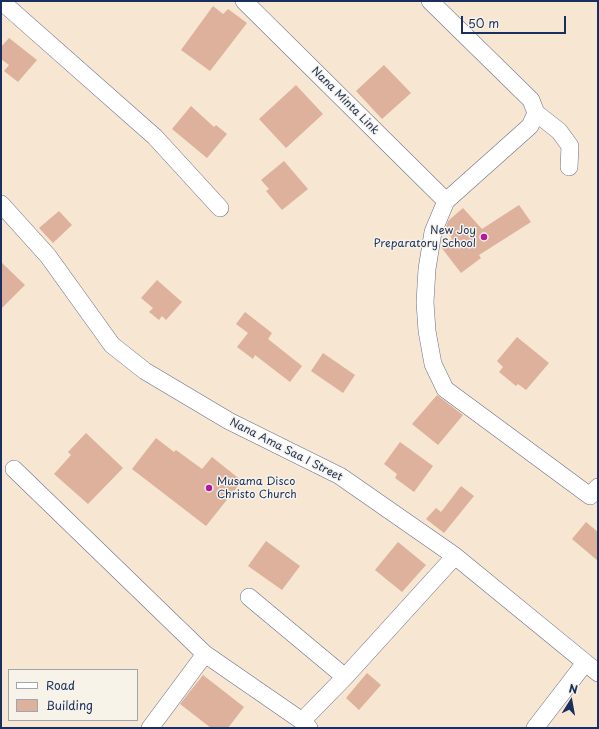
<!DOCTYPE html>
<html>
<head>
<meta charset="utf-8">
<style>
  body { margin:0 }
  #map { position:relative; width:599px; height:729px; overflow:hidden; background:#f6e6d2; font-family:"Playpen Sans",sans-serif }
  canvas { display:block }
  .frame { position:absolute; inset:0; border:2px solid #1b2f5e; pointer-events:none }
  .legend { position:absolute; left:8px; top:669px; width:130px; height:52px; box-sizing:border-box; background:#f7f3e8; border:1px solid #9fa5b1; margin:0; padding:5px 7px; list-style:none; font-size:12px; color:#1b2f5e }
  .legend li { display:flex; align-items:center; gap:8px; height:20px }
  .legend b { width:20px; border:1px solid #9fa5b1 }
  .north { position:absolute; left:551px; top:681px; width:40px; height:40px; -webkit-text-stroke:3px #f7f3e8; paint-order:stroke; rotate:11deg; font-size:11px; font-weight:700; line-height:16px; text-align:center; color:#1b2f5e }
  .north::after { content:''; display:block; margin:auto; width:14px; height:18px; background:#1b2f5e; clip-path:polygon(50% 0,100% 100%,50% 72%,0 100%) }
  .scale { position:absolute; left:461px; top:16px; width:105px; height:18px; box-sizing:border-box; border:2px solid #1b2f5e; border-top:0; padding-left:5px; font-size:12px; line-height:14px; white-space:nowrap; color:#1b2f5e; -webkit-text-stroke:3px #f7f3e8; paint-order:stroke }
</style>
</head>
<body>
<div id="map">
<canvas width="599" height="729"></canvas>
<div class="frame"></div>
<ul class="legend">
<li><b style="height:5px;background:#fff"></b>Road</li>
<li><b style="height:11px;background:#ddb19b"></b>Building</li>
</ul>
<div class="north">N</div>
<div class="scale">50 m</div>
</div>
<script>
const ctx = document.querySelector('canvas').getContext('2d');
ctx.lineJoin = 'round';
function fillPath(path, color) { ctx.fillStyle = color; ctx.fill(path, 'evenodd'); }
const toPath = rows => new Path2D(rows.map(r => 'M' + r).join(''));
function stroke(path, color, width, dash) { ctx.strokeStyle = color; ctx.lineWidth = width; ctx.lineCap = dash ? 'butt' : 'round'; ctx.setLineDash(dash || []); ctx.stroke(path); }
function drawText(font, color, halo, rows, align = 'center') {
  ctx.font = font + ' "Playpen Sans",sans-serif'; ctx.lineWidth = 3; ctx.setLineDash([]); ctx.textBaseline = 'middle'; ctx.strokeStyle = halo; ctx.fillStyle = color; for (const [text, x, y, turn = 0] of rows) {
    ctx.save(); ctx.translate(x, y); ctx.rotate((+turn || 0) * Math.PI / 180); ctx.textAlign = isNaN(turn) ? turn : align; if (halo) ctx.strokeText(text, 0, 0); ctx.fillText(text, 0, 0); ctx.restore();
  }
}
const building = toPath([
  [213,6,223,14,228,9,247,23,210,71,181,50],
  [9,38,37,60,18,82,4,71,9,65,1,59,1,47],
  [384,65,411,93,382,119,356,91],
  [296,85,323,114,286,148,259,119],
  [191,106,214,127,216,125,227,134,207,158,172,129],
  [284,161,308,189,282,210,266,191,269,189,261,180],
  [519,205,531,222,479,255,481,258,461,273,441,247,452,238,445,230,448,221,463,208,482,229],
  [59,211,72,225,53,243,39,228],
  [1,262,25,285,1,309],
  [157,280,182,302,166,320,162,316,159,320,149,312,153,308,141,298],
  [245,312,272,333,268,339,302,366,290,382,255,355,253,359,237,347,248,333,236,324],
  [517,337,549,363,526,390,518,384,516,386,499,372,503,367,497,361],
  [323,353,355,375,343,393,311,371],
  [437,395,463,415,438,445,412,424],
  [86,433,123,468,88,504,54,474,71,455,68,452],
  [156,438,174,452,176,450,202,469,212,457,242,481,206,526,132,469],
  [400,442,433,466,414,492,395,478,397,474,384,464],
  [461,486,474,496,444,533,426,519,436,508,441,512],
  [586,522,598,532,598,561,572,539],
  [266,541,300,566,282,590,248,566],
  [398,542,426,565,402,592,375,570],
  [367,673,381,685,359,710,346,698],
  [203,675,244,707,228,728,211,728,180,704]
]);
const minor = toPath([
  [1,1,155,137,220,208],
  [244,1,446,201],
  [430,1,531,100,536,113,559,131,570,146,569,167],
  [536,113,530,126,446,201,433,232,427,269,425,302,427,331,433,364,445,389,590,496,598,487],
  [1,204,48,256,112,345,145,371,229,421,340,476,455,556,598,673],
  [14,469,205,654,302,721,309,728],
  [249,597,345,677],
  [302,721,345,677,455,556],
  [150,728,205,654],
  [535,728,585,663]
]);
const markers = [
  [484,237,4,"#b5179e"],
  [209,488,4,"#b5179e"]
];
const streetNames = [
  ["Nana Minta Link",345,101,45],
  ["Nana Ama Saa I Street",286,450,27]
];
const poiNames = [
  ["New Joy",476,231],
  ["Preparatory School",476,244],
  ["Musama Disco",217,482,"left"],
  ["Christo Church",217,495,"left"]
];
fillPath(building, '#ddb19b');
stroke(minor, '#686f87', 18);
stroke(minor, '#fff', 17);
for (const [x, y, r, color] of markers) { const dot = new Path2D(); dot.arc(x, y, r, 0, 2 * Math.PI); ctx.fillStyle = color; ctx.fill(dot); stroke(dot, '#f7f3e8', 1.5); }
drawText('11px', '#1b2f5e', '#f7f3e8', streetNames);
drawText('11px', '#1b2f5e', '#f7f3e8', poiNames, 'right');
</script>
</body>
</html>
